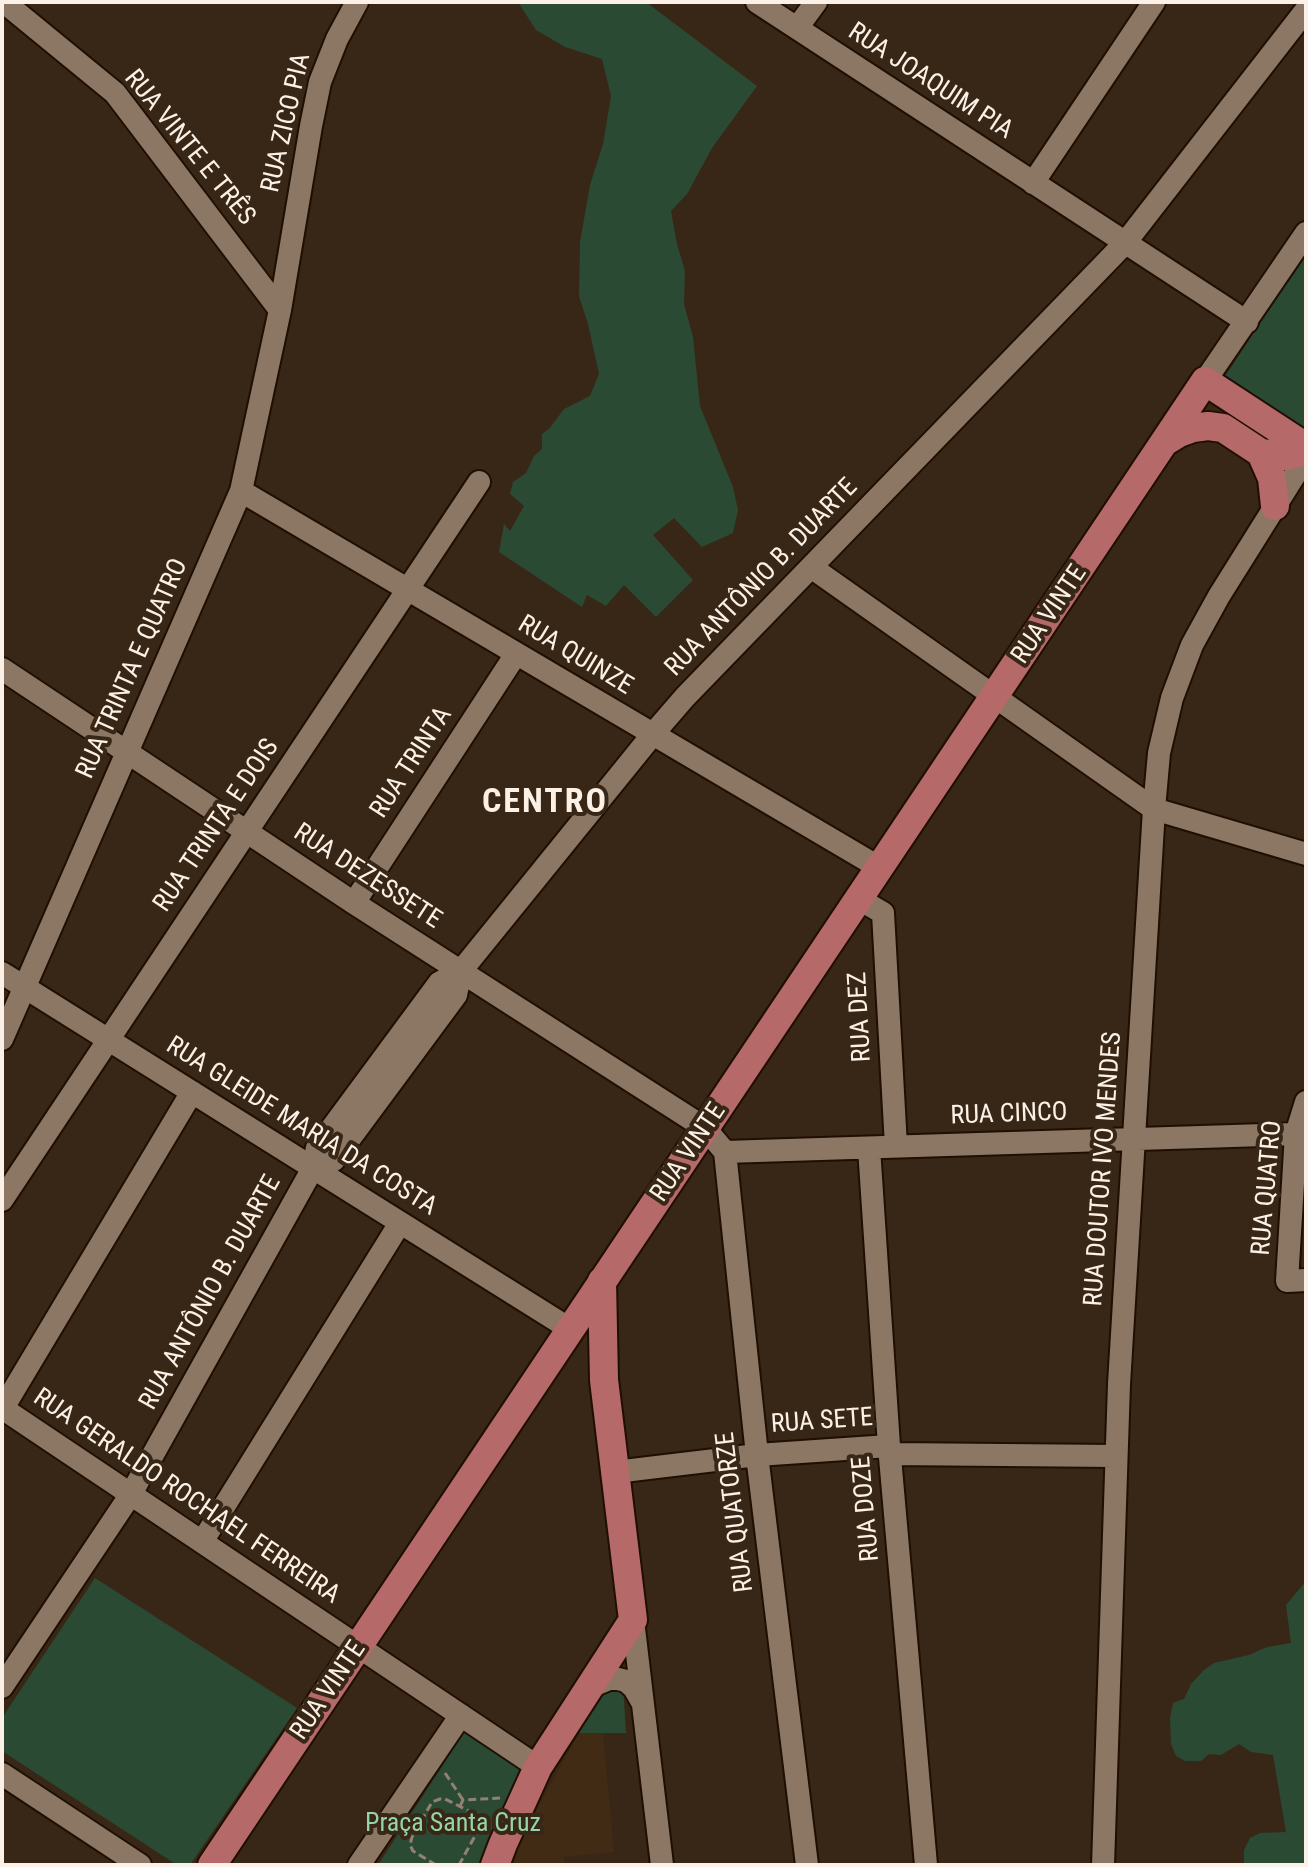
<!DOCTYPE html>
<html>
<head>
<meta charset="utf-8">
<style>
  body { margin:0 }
  #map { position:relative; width:1308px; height:1867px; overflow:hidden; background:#382716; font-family:"Roboto Condensed",sans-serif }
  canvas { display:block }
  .frame { position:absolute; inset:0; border:4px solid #fcf1e6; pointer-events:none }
</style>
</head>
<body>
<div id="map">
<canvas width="1308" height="1867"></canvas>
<div class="frame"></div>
</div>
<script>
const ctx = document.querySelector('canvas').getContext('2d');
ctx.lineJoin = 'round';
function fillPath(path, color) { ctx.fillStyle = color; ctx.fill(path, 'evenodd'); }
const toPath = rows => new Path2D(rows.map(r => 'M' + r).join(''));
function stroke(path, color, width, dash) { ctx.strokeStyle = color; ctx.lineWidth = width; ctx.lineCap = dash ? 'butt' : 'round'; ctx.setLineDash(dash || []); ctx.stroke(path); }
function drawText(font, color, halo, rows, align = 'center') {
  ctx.font = font + ' "Roboto Condensed",sans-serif'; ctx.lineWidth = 8; ctx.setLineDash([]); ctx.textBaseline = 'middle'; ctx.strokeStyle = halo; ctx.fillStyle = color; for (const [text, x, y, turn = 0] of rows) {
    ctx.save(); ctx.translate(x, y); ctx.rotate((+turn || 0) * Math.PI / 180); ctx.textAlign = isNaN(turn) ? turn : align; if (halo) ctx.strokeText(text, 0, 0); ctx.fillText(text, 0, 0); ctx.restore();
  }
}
const built = toPath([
  [579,1733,603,1733,614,1852,564,1857,564,1865,515,1865,513,1852]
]);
const green = toPath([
  [518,2,646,2,757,86,712,148,687,194,671,211,677,244,685,271,684,304,693,337,700,406,733,487,738,510,733,533,702,547,674,518,653,535,693,580,656,617,624,585,606,606,587,595,582,607,499,552,504,524,510,531,524,506,510,494,513,482,526,473,534,456,542,449,542,434,549,429,564,409,590,396,599,374,588,324,579,296,580,242,590,185,603,144,611,96,602,59,565,47,536,30],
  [1306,254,1306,427,1304,429,1224,378],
  [95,1578,297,1708,190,1865,177,1865,2,1751,2,1718],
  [1306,1581,1306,1865,1244,1865,1244,1850,1250,1838,1260,1833,1286,1832,1273,1755,1251,1752,1239,1744,1221,1755,1209,1754,1201,1761,1185,1761,1176,1756,1171,1744,1170,1718,1173,1703,1184,1699,1191,1684,1204,1670,1214,1663,1249,1655,1267,1647,1291,1643,1286,1605],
  [623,1684,626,1733,579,1733,606,1685],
  [465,1731,522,1767,479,1865,378,1865]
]);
const path = toPath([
  [445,1773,463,1800],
  [460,1806,463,1800,500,1798],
  [436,1865,413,1851,410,1845,412,1837,432,1802,440,1799,445,1799,473,1813,480,1820,481,1825,459,1865]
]);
const minor = toPath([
  [4,2,115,93,280,310],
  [757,2,1247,322],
  [797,28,816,2],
  [1033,183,1154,2],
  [1205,381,1306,233],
  [241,491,880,868],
  [811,567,1154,809,1306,854],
  [2,669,354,903,705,1128,725,1152],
  [859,899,883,913,896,1146],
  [354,903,516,654],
  [2,973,570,1329],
  [2,1039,241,491,280,310,311,126,320,82,337,39,357,2],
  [1306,1102,1296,1134,1287,1281,1306,1280],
  [869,1148,889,1446,926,1865],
  [725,1152,757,1455,807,1865],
  [725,1152,1296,1134],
  [313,1168,334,1160,456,995,461,971],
  [2,1200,479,482],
  [2,1408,538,1767],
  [3,1408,192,1092],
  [890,1454,1116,1456],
  [615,1472,757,1455,889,1446],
  [202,1542,400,1223],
  [633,1620,662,1865],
  [592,1686,609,1679,618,1679,626,1681,634,1688,642,1702],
  [2,1687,131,1494,313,1168,317,1148,439,983,461,971,653,734,685,697,1125,243,1306,10],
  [2,1774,140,1865],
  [359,1865,461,1715],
  [1103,1865,1119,1384,1154,809,1159,753,1172,698,1192,645,1219,596,1306,457]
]);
const major = toPath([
  [1205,381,1306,447],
  [1166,441,1179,433,1193,428,1208,426,1223,428,1261,453,1286,456,1306,451],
  [1261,453,1272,478,1275,506],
  [212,1865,1205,381],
  [495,1865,503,1844,538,1767,633,1620,604,1380,602,1281]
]);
const streetNames = [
  ["RUA JOAQUIM PIA",930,82,33],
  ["RUA ZICO PIA",287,123,-77],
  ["RUA VINTE E TRÊS",189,148,51],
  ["RUA ANTÔNIO B. DUARTE",762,578,-46],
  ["RUA VINTE",1050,615,-56],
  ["RUA QUINZE",575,656,31],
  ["RUA TRINTA E QUATRO",133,669,-66],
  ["RUA TRINTA",412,763,-57],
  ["RUA TRINTA E DOIS",217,826,-56],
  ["RUA DEZESSETE",367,877,33],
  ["RUA DEZ",861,1017,-93],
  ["RUA CINCO",1009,1115,-2],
  ["RUA GLEIDE MARIA DA COSTA",301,1127,32],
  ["RUA VINTE",689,1153,-56],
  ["RUA DOUTOR IVO MENDES",1104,1169,-86],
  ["RUA QUATRO",1268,1188,-85],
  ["RUA ANTÔNIO B. DUARTE",211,1293,-61],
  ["RUA SETE",822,1422,-4],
  ["RUA GERALDO ROCHAEL FERREIRA",186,1497,34],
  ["RUA DOZE",867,1509,-95],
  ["RUA QUATORZE",736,1512,-97],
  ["RUA VINTE",329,1691,-56]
];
const parkNames = [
  ["Praça Santa Cruz",453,1824]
];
const districtNames = [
  ["CENTRO",545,803]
];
fillPath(built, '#412b14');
fillPath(green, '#2b4a34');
stroke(minor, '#1f0f02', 26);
stroke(major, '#1f0f02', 32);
stroke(path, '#908173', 3, [8, 4]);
stroke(minor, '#8b7764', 22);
stroke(major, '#b66969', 28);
drawText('26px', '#fcf1e6', '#382716', streetNames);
drawText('26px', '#95d4a7', '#382716', parkNames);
ctx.letterSpacing = '2px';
drawText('bold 34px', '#fcf1e6', '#382716', districtNames);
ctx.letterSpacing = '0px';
</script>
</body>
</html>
